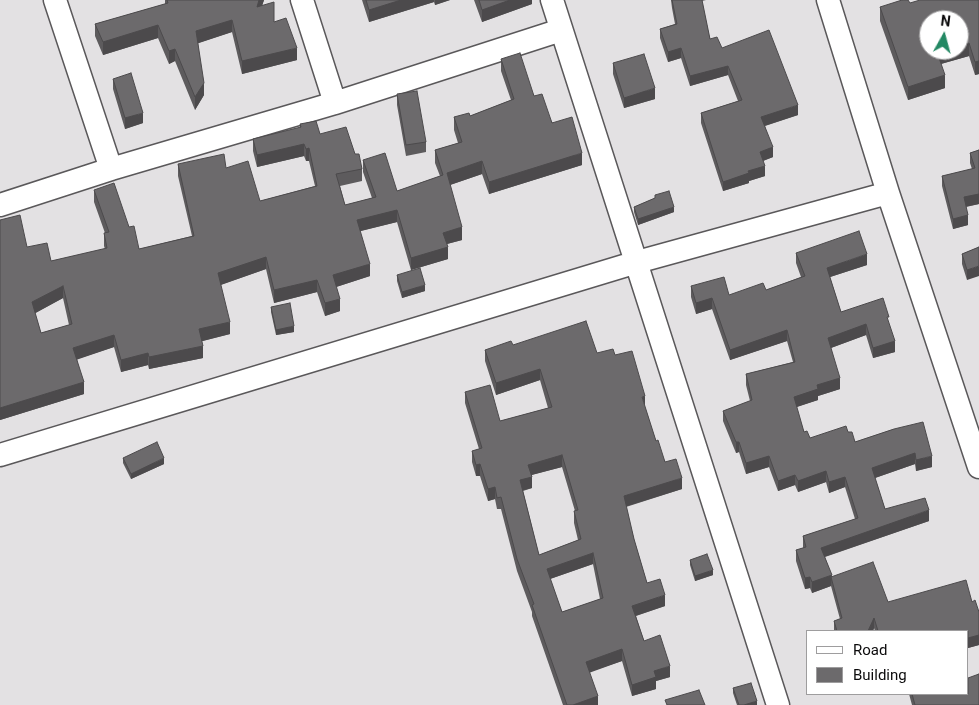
<!DOCTYPE html>
<html>
<head>
<meta charset="utf-8">
<style>
  body { margin:0 }
  #map { position:relative; width:979px; height:705px; overflow:hidden; background:#e3e1e3; font-family:Roboto,sans-serif }
  canvas { display:block }
  .legend { position:absolute; left:806px; top:630px; width:162px; height:65px; box-sizing:border-box; background:#fff; border:1px solid #9e9d9e; margin:0; padding:6px 9px; list-style:none; font-size:15px; color:#0c0b0c }
  .legend li { display:flex; align-items:center; gap:10px; height:25px }
  .legend b { width:25px; border:1px solid #9e9d9e }
  .north { position:absolute; left:919px; top:10px; width:50px; height:50px; box-sizing:border-box; background:#fff; border:1px solid #9e9d9e; border-radius:50%; rotate:7deg; font-size:14px; font-weight:700; line-height:20px; text-align:center; color:#0c0b0c }
  .north::after { content:''; display:block; margin:auto; width:18px; height:22px; background:#238863; clip-path:polygon(50% 0,100% 100%,50% 72%,0 100%) }
</style>
</head>
<body>
<div id="map">
<canvas width="979" height="705"></canvas>
<ul class="legend">
<li><b style="height:6px;background:#fff"></b>Road</li>
<li><b style="height:14px;background:#6c6a6c"></b>Building</li>
</ul>
<div class="north">N</div>
</div>
<script>
const ctx = document.querySelector('canvas').getContext('2d');
ctx.lineJoin = 'round';
const toPath = rows => new Path2D(rows.map(r => 'M' + r).join(''));
function stroke(path, color, width, dash) { ctx.strokeStyle = color; ctx.lineWidth = width; ctx.lineCap = dash ? 'butt' : 'round'; ctx.setLineDash(dash || []); ctx.stroke(path); }
function fillPath(path, color) { ctx.fillStyle = color; ctx.fill(path, 'evenodd'); }
const street = toPath([
  [55,0,111,169],
  [302,0,335,103],
  [552,0,778,705],
  [828,0,888,193,979,467],
  [0,205,111,169,335,103,561,30],
  [0,455,637,262,888,193]
]);
const wall = toPath([
  [165,0,264,0,262,6,274,22,297,60,242,74,232,32,198,43,204,95,195,110,175,61,169,64,158,38,103,55,95,36,95,24,165,4],
  [362,0,450,0,435,5,434,2,369,22],
  [474,0,532,0,532,4,482,22],
  [671,0,706,0,702,1,710,39,798,115,765,126,773,157,763,161,765,176,749,181,749,183,723,191,701,123,701,113,738,101,728,75,690,86,681,58,668,62,660,38,660,29,675,24,672,8],
  [979,0,979,74,975,75,969,56,941,64,945,88,908,100,880,21,880,7,910,3],
  [501,59,534,96,582,165,489,194,482,174,450,185,462,240,447,244,448,259,411,270,397,222,360,231,370,276,336,287,340,311,325,316,317,292,274,303,266,269,220,285,230,334,202,341,203,358,149,369,148,365,121,372,114,347,77,359,84,394,0,420,0,220,27,247,51,261,105,249,104,246,104,233,105,233,94,202,94,190,129,227,139,249,192,236,178,176,178,164,226,168,260,201,315,186,309,161,306,161,304,156,257,167,253,151,253,139,300,128,300,124,320,134,355,154,362,169,362,181,340,186,345,205,372,198,363,172,363,160,397,191,440,176,435,163,435,150,458,143,454,130,454,117,470,116,511,100,501,71],
  [63,298,69,325,41,333,35,313],
  [613,63,655,99,624,108,613,74],
  [113,79,143,123,125,129,113,89],
  [397,94,426,142,426,152,406,156,397,105],
  [979,150,979,204,966,207,968,225,953,229,942,186,942,176,972,169,970,163,970,153],
  [655,195,674,212,638,225,634,212,634,207,655,198],
  [979,247,967,280,962,264,962,254],
  [796,253,867,265,830,277,841,312,889,324,895,352,873,358,866,335,831,348,840,389,818,396,818,400,796,407,804,432,810,438,848,432,855,442,894,429,932,467,916,471,915,464,875,478,885,509,929,521,825,557,832,577,888,602,972,602,979,612,979,645,968,648,968,631,875,631,874,628,873,631,834,631,834,621,840,619,831,586,812,593,810,588,805,589,796,561,796,550,803,548,803,536,855,519,845,487,829,493,826,482,798,492,795,485,778,491,769,467,746,474,739,452,736,453,723,421,723,411,750,401,746,385,746,374,793,362,787,341,730,360,712,309,696,314,691,297,691,286,729,295,766,290,801,277,796,263],
  [397,275,425,291,402,298,397,281],
  [271,307,294,332,276,335,271,312],
  [513,345,615,355,645,407,656,441,665,462,682,489,626,507,634,539,647,583,665,606,636,616,644,641,670,677,656,681,656,689,632,696,622,661,589,672,598,705,563,705,532,616,532,612,517,571,501,509,497,509,495,499,488,501,480,476,476,476,472,462,472,451,479,449,465,403,465,392,500,421,548,408,540,380,496,395,485,361,485,350],
  [562,467,575,511,574,511,574,523,578,540,539,555,523,491,532,488,531,475],
  [593,564,600,599,562,612,550,579],
  [123,458,164,464,131,479,123,463],
  [690,560,713,575,695,581,690,565],
  [733,688,757,705,737,705,733,693],
  [909,694,968,694,979,705,912,705]
]);
const shadedWall = toPath([
  [259,0,264,0,257,20,257,7],
  [401,0,434,0,434,2,369,22,369,10],
  [435,0,450,0,435,5],
  [510,0,532,0,532,4,482,22,482,10],
  [232,20,232,32,196,44,196,31],
  [158,25,158,38,103,55,103,42],
  [969,43,969,56,937,65,937,52,943,50,959,50,959,46],
  [297,48,297,60,242,74,242,61],
  [681,48,681,58,668,62,668,52],
  [175,49,175,61,169,64,169,51],
  [979,61,979,74,975,75,975,62],
  [728,66,728,75,690,86,690,76],
  [945,75,945,88,908,100,908,87],
  [204,83,204,95,195,110,195,97],
  [655,88,655,99,624,108,624,98],
  [798,105,798,115,761,127,761,117],
  [143,113,143,123,125,129,125,118],
  [304,144,304,156,257,167,257,155],
  [773,147,773,157,760,162,760,152],
  [309,148,309,161,306,161,306,149],
  [582,153,582,165,489,194,489,182],
  [482,161,482,174,447,186,447,173],
  [765,166,765,176,749,181,749,183,723,191,723,182,748,171],
  [979,194,979,204,964,207,964,197],
  [674,207,674,212,638,225,638,219],
  [397,210,397,222,357,232,357,220],
  [968,215,968,225,953,229,953,219],
  [462,227,462,240,443,245,443,233],
  [448,247,448,259,411,270,411,258],
  [867,254,867,265,827,278,827,268],
  [266,257,266,269,218,286,218,273],
  [370,264,370,276,333,288,333,275],
  [979,266,979,276,967,280,967,270],
  [317,280,317,292,274,303,274,290],
  [425,285,425,291,402,298,402,292],
  [63,286,63,298,32,315,32,302],
  [712,298,712,309,696,314,696,303],
  [340,299,340,311,325,316,325,303],
  [230,322,230,334,199,342,199,329],
  [866,324,866,335,828,349,828,338],
  [294,326,294,332,276,335,276,330],
  [787,330,787,341,730,360,730,350],
  [114,335,114,347,73,361,73,348],
  [895,341,895,352,873,358,873,348],
  [203,346,203,358,149,369,149,357],
  [148,353,148,365,121,372,121,360],
  [540,369,540,380,496,395,496,383],
  [840,378,840,389,818,396,818,400,794,408,794,397,817,385],
  [84,382,84,394,0,420,0,408],
  [645,396,645,407,642,397],
  [736,442,739,442,739,452,736,453],
  [915,453,915,464,872,479,872,468],
  [562,455,562,467,528,476,528,465],
  [769,456,769,467,746,474,746,463],
  [932,456,932,467,916,471,916,460],
  [164,458,164,464,131,479,131,474],
  [480,464,480,476,476,476,476,465],
  [826,471,826,482,798,492,798,481],
  [795,475,795,485,778,491,778,481],
  [532,477,532,488,520,491,520,480],
  [845,477,845,487,829,493,829,482],
  [682,478,682,489,624,507,624,496],
  [495,487,495,499,488,501,488,489],
  [929,510,929,521,821,558,821,548],
  [593,553,593,564,547,580,547,569],
  [713,570,713,575,695,581,695,576],
  [832,575,831,586,812,593,812,582],
  [810,577,810,588,805,589,805,578],
  [665,595,665,606,632,617,632,606],
  [874,618,874,628,873,631,868,631],
  [979,635,979,645,968,648,968,638],
  [622,649,622,661,586,674,586,662],
  [670,666,670,677,656,681,656,689,632,696,632,685,654,671],
  [598,696,598,705,573,705],
  [757,701,757,705,744,705]
]);
const building = toPath([
  [167,0,259,0,257,7,274,2,274,22,286,18,297,48,242,61,232,20,196,31,204,83,195,97,175,49,169,51,158,25,103,42,95,24,168,3,167,0],
  [366,0,401,0,369,10,366,0],
  [479,0,510,0,482,10,479,0],
  [672,0,702,0,710,39,717,37,722,48,769,30,798,105,761,117,773,147,760,152,765,166,748,171,749,173,723,182,701,113,742,100,728,66,690,76,681,48,668,52,660,29,677,24,672,0],
  [902,0,908,0,910,3,920,0,979,0,979,61,975,62,969,43,959,46,959,20,929,20,929,50,943,50,937,52,945,75,908,87,880,7,902,0],
  [520,53,534,96,542,94,552,123,572,117,582,153,489,182,482,161,447,173,462,227,443,233,448,247,411,258,397,210,357,220,370,264,333,275,340,299,325,303,317,280,274,290,266,257,218,273,230,322,199,329,203,346,149,357,148,353,121,360,114,335,73,348,84,382,0,408,0,220,20,215,27,247,47,243,51,261,107,248,104,233,109,232,94,190,114,183,129,227,134,226,139,249,194,236,178,164,224,154,226,168,248,161,260,201,317,186,309,148,306,149,304,144,257,155,253,139,301,127,300,124,316,121,320,134,346,127,355,154,359,154,362,169,336,174,345,205,376,197,363,160,385,153,397,191,443,175,435,150,462,142,454,117,469,113,470,116,514,99,501,59,520,53],
  [63,286,72,324,41,333,32,302,63,286],
  [644,54,655,88,624,98,613,63,644,54],
  [131,73,143,113,125,118,113,79,131,73],
  [417,91,426,142,406,145,397,94,417,91],
  [979,150,979,194,964,197,968,215,953,219,942,176,975,168,970,153,979,150],
  [669,191,674,207,638,219,634,207,655,198,655,195,669,191],
  [859,231,867,254,827,268,841,312,883,298,889,317,887,317,895,341,873,348,866,324,828,338,840,378,817,385,818,389,794,397,804,432,807,431,810,438,846,426,848,432,852,432,855,442,894,429,923,422,932,456,916,460,915,453,872,468,885,509,925,498,929,510,821,548,832,575,812,582,810,577,805,578,796,550,806,547,803,536,858,518,845,477,829,482,826,471,798,481,795,475,778,481,769,456,746,463,739,442,736,442,723,411,752,400,746,374,795,362,787,330,730,350,712,298,696,303,691,286,724,277,729,295,763,283,766,290,805,276,796,253,859,231],
  [979,247,979,266,967,270,962,254,979,247],
  [420,268,425,285,402,292,397,275,420,268],
  [290,303,294,326,276,330,271,307,290,303],
  [586,321,597,353,613,349,615,355,632,351,645,396,642,397,656,441,658,440,665,462,676,459,682,478,624,496,634,539,647,583,660,579,665,595,632,606,644,641,660,635,670,666,654,671,656,677,632,685,622,649,586,662,598,696,573,705,567,705,532,605,534,604,517,559,501,497,497,498,495,487,488,489,480,464,476,465,472,451,482,448,465,392,490,385,500,421,552,407,540,369,496,383,485,350,511,341,513,345,586,321],
  [562,455,578,510,574,511,581,539,539,555,520,480,532,477,528,465,562,455],
  [593,553,603,598,562,612,547,569,593,553],
  [157,442,164,458,131,474,123,458,157,442],
  [707,554,713,570,695,576,690,560,707,554],
  [873,562,888,602,966,580,972,602,975,600,979,612,979,635,968,638,968,631,878,631,874,618,868,631,837,631,834,621,842,618,831,577,873,562],
  [979,674,979,705,915,705,912,694,968,694,968,678,979,674],
  [751,683,757,701,744,705,739,705,733,688,751,683],
  [699,690,705,705,667,705,665,700,699,690]
]);
stroke(street, '#5a585a', 25);
stroke(street, '#fff', 22);
fillPath(wall, '#5d5b5d');
fillPath(shadedWall, '#4c4a4c');
fillPath(building, '#6c6a6c');
stroke(building, '#4c4a4c', 1);
</script>
</body>
</html>
